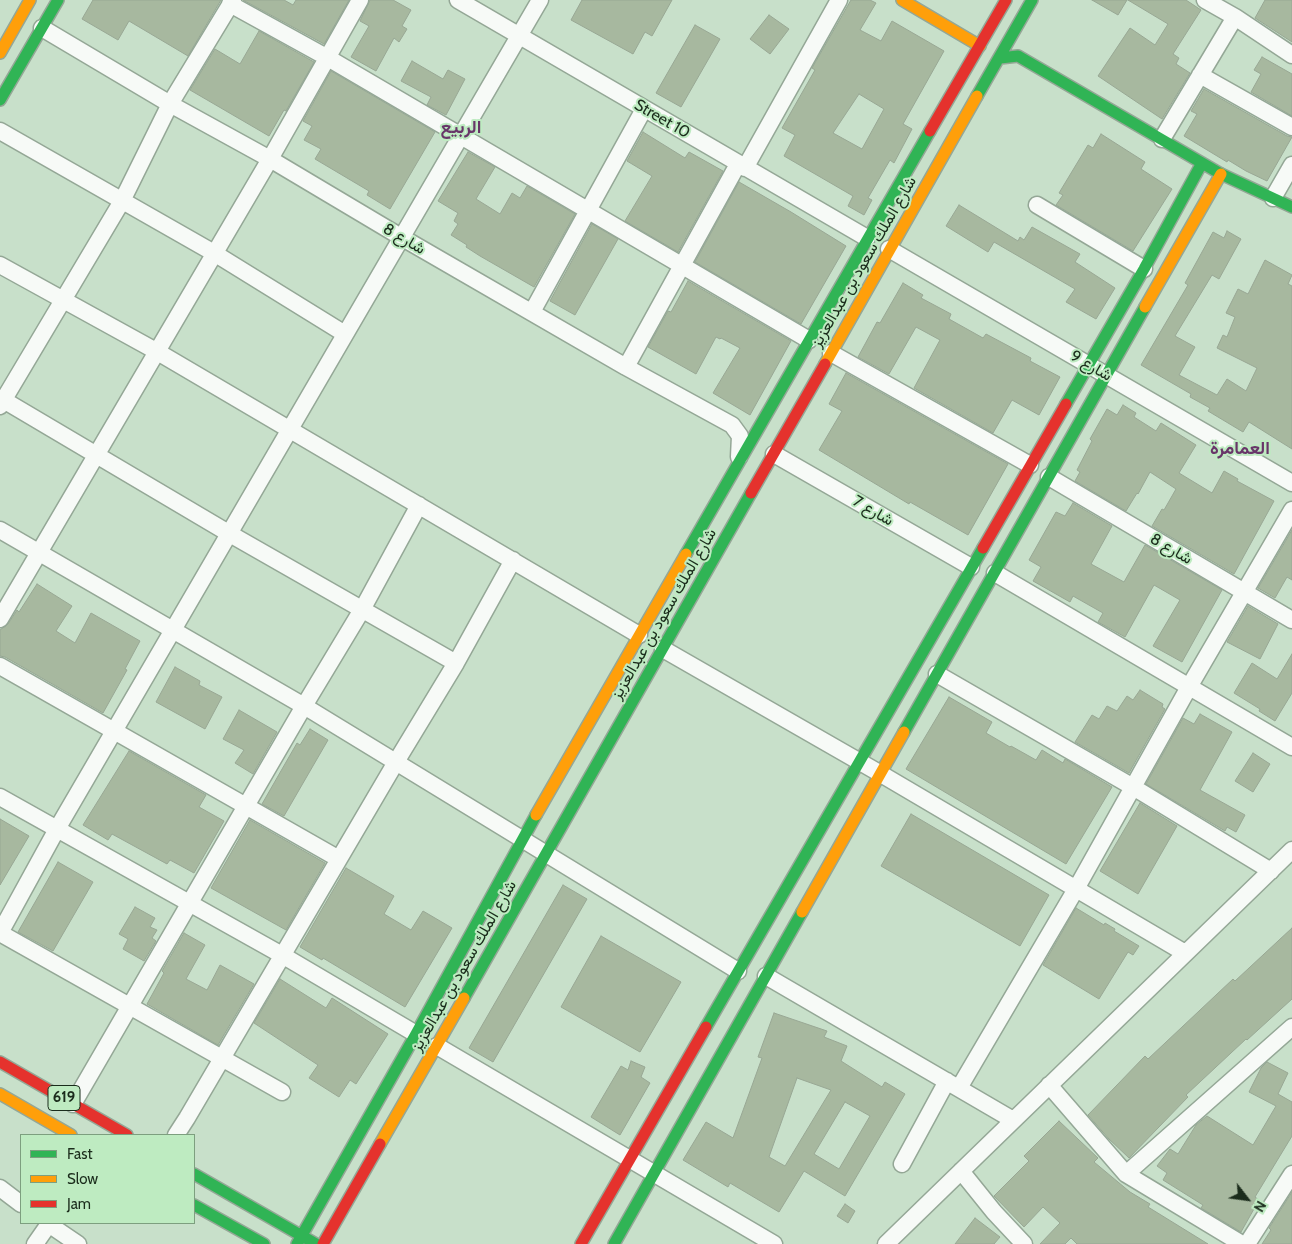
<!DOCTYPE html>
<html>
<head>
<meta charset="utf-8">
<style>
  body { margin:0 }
  #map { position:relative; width:1292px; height:1244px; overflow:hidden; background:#c8e0ca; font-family:Cabin,sans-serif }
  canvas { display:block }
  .legend { position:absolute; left:20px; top:1134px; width:175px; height:90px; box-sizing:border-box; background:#beebc1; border:1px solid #7d9f7f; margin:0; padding:6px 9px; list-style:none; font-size:15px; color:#1b2c1c }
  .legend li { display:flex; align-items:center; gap:10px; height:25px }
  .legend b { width:25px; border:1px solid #7d9f7f }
  .north { position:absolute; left:1222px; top:1174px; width:50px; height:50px; -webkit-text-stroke:4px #beebc1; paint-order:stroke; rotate:120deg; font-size:14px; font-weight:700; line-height:20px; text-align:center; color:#1b2c1c }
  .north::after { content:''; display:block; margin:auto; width:18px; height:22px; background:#1b2c1c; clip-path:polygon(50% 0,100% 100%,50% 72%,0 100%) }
</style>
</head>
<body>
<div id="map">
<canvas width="1292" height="1244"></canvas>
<ul class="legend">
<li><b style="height:6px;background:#30b455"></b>Fast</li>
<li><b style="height:6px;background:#ff9f0a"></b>Slow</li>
<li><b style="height:6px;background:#e5322d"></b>Jam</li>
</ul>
<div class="north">N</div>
</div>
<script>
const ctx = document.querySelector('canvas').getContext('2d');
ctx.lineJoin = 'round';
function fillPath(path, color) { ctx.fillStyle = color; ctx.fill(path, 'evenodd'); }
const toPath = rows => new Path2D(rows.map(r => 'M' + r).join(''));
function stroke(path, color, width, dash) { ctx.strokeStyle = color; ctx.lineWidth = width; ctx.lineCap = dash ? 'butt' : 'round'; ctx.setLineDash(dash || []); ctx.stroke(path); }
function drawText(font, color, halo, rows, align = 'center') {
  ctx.font = font + ' Cabin,Vazirmatn,sans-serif'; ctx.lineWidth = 4; ctx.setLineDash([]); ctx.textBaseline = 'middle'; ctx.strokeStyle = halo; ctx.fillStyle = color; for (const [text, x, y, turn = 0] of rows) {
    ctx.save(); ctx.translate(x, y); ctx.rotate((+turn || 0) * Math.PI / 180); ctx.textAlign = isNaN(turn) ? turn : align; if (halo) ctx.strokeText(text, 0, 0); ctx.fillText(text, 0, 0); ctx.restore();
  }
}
const building = toPath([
  [93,0,221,0,188,56,129,21,118,40,82,19,93,0],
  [243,0,284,0,293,5,296,0,349,0,324,44,243,0],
  [370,0,393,0,411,10,402,26,407,29,399,42,394,38,376,71,351,57,369,26,360,21,370,0],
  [582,0,672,0,652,36,645,32,633,54,571,20,582,0],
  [851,0,870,0,876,3,860,30,881,41,892,21,944,51,903,124,912,129,894,163,890,160,868,198,872,200,864,215,848,206,853,196,784,156,795,135,782,128,815,70,812,68,851,0],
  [859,94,884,109,862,149,833,133,859,94],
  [1092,0,1127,0,1118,15,1092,0],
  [1128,0,1186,0,1201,10,1173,54,1179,58,1176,64,1190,73,1162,119,1098,76,1130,28,1155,45,1168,24,1128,0],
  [1265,0,1292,0,1292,42,1255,18,1265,0],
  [769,15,789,29,770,54,750,39,769,15],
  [695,25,720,39,681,107,656,93,695,25],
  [259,31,314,62,286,111,284,110,269,136,190,90,215,49,240,64,259,31],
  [1262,57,1292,74,1292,116,1251,92,1261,74,1254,70,1262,57],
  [412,61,443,79,448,70,465,79,446,115,427,105,431,97,401,81,412,61],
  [331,71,435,132,390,209,367,195,369,191,315,159,321,149,304,140,312,126,303,121,331,71],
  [1204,89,1287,136,1292,137,1267,181,1246,171,1228,160,1227,162,1184,136,1197,114,1191,111,1204,89],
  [643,132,685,158,689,152,723,171,678,252,625,221,652,176,627,161,643,132],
  [1101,134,1145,162,1141,169,1172,189,1133,251,1056,205,1063,195,1059,193,1088,145,1093,148,1101,134],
  [468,152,495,167,476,199,500,214,512,193,520,198,527,186,575,214,534,287,480,256,466,247,467,245,451,235,458,224,454,221,458,213,438,201,468,152],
  [739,182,791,212,846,246,801,324,695,262,739,182],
  [959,205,1018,241,1020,237,1024,240,1032,227,1080,254,1075,262,1115,288,1096,319,1066,302,1075,289,994,242,988,252,946,226,959,205],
  [592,224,618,239,575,315,550,301,592,224],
  [1227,231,1241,239,1219,279,1212,275,1175,336,1195,347,1179,375,1217,395,1227,379,1246,391,1257,368,1217,348,1223,335,1227,337,1235,317,1226,313,1238,289,1248,294,1265,260,1292,275,1288,284,1292,286,1292,449,1249,422,1243,432,1208,411,1210,408,1190,397,1191,394,1141,365,1188,285,1185,283,1213,232,1224,238,1227,231],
  [688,281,791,341,750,415,713,393,740,348,721,338,720,339,716,337,696,374,648,347,668,311,671,312,688,281],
  [903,283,923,295,921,298,951,314,949,319,983,338,986,334,1031,358,1030,361,1060,377,1039,415,1012,400,993,433,914,388,940,340,916,327,889,374,858,357,877,322,880,323,903,283],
  [846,373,1008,464,968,535,910,502,909,504,819,450,842,411,829,404,846,373],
  [1123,405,1136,413,1134,417,1156,431,1161,423,1196,445,1179,473,1212,493,1224,471,1238,479,1237,481,1274,501,1234,574,1152,526,1162,509,1164,510,1176,489,1150,472,1138,494,1137,493,1126,511,1075,481,1080,472,1077,470,1092,441,1090,439,1107,409,1117,415,1123,405],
  [1073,503,1112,526,1091,564,1124,582,1145,545,1222,590,1182,662,1153,646,1180,600,1154,585,1125,637,1098,622,1103,613,1073,596,1070,602,1033,581,1041,567,1029,560,1056,512,1065,516,1073,503],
  [1292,530,1292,580,1287,577,1275,598,1258,588,1292,530],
  [37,584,72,606,56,631,75,643,91,613,140,641,125,669,127,670,103,713,5,657,0,656,0,630,8,624,17,610,19,612,37,584],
  [1248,606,1278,624,1260,659,1227,642,1248,606],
  [1292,654,1292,693,1275,721,1259,711,1260,709,1234,693,1252,663,1277,679,1292,654],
  [175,667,200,681,199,685,222,697,205,729,156,702,175,667],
  [1140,690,1163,704,1162,707,1165,709,1129,773,1075,742,1092,715,1099,719,1107,706,1117,711,1127,696,1133,700,1140,690],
  [949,697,992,722,986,733,1010,747,1011,746,1036,760,1042,750,1063,763,1065,759,1112,787,1066,864,906,769,949,697],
  [239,710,277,732,253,774,235,763,244,750,223,739,239,710],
  [1200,714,1232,732,1200,790,1245,815,1236,832,1227,827,1225,831,1146,784,1183,718,1194,724,1200,714],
  [310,729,328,740,284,816,262,804,297,743,300,745,310,729],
  [129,751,206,795,199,807,224,821,194,873,170,860,167,864,112,834,108,840,83,825,129,751],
  [1253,753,1270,764,1253,792,1235,781,1253,753],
  [1140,803,1177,826,1138,894,1100,871,1140,803],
  [911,814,1049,895,1020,946,881,866,911,814],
  [0,819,29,836,0,885,0,819],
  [250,820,325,863,286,930,211,888,250,820],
  [58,862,93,882,53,951,18,932,58,862],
  [346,868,394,896,384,914,411,930,423,911,452,928,405,1007,323,958,322,960,300,947,346,868],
  [563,885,587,899,493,1062,469,1048,563,885],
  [135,907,155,918,150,927,157,930,152,938,156,941,144,961,123,949,128,939,119,934,135,907],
  [1076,908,1104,925,1105,923,1115,929,1114,931,1139,946,1133,955,1128,952,1099,999,1043,965,1076,908],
  [1292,928,1292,999,1247,1040,1246,1039,1186,1095,1188,1097,1129,1158,1109,1139,1088,1115,1145,1056,1148,1059,1233,979,1235,981,1292,928],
  [184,933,205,945,186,979,207,990,220,965,254,984,218,1045,147,1004,164,973,162,971,184,933],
  [601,936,681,982,640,1052,561,1007,601,936],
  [280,979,326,1008,332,998,388,1034,356,1084,350,1080,339,1097,309,1078,318,1065,254,1023,280,979],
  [774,1013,827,1031,824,1037,847,1046,841,1061,882,1087,885,1082,905,1094,845,1196,804,1171,779,1212,730,1183,728,1187,683,1160,706,1122,733,1138,762,1058,758,1057,774,1013],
  [797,1078,831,1090,785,1166,769,1157,797,1078],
  [845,1102,870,1116,839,1169,814,1154,845,1102],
  [631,1061,645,1067,641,1077,650,1083,620,1135,591,1117,621,1066,628,1070,631,1061],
  [1267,1062,1288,1073,1278,1094,1292,1102,1292,1136,1255,1197,1259,1200,1241,1232,1201,1208,1203,1205,1163,1180,1167,1173,1157,1166,1170,1149,1178,1154,1196,1125,1207,1116,1253,1145,1276,1106,1249,1092,1261,1068,1267,1062],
  [1059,1121,1098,1158,1094,1162,1130,1192,1150,1204,1148,1207,1208,1244,1077,1244,1071,1238,1065,1244,1040,1244,1060,1223,1043,1207,1024,1227,994,1196,1029,1161,1024,1156,1059,1121],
  [1292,1192,1292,1244,1262,1244,1271,1230,1269,1228,1292,1192],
  [845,1204,855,1211,848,1223,837,1216,845,1204],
  [975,1218,1000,1237,994,1244,955,1244,975,1218]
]);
const street = toPath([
  [458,0,867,238],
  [1205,0,1235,17,1292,55],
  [230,4,328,58,809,340],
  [42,28,170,104,270,159,401,237,626,367,732,425,740,436,739,457],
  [1200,75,1292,127],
  [0,131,214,253,345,334],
  [1162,139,1235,17],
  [745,168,839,0],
  [1273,198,1292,165],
  [1037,205,1144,269],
  [889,249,1292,483],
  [0,265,156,351,639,635],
  [532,312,644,109],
  [831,353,1030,465],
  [626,367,738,164],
  [0,398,230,534,456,663],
  [0,406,122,201,170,104,233,0],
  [774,454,971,567],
  [1049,477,1292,620],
  [0,530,304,706,738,971],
  [995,573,1292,747],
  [0,619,270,159,360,0],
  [663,649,881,774,1185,953],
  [0,666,339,859],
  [937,674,1133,787,1271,871],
  [0,797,282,955,416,1034],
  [0,933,57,829,540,0],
  [0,933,282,1092],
  [766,976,1013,1120],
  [437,1046,774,1244],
  [1049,1085,1126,1174,1242,1244],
  [959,1088,1076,889,1189,687,1292,510],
  [73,1104,304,706,363,608,419,505],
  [176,1135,187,1118,396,762,456,663,513,560],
  [902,1164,947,1081],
  [961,1171,994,1212,1024,1244],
  [1126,1174,1292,1027],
  [0,1188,21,1204],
  [47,1223,78,1244],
  [35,1244,49,1224],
  [886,1244,1292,850],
  [1247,1244,1292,1174]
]);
const fast = toPath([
  [1000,58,1018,56,1221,174,1292,207],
  [977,96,1032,0],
  [0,100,58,0],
  [1066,404,1144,269,1202,163],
  [686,554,930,131],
  [904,732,1145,307],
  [464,998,751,493],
  [706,1027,983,548],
  [194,1174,316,1244],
  [194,1205,264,1244],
  [297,1244,416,1034,536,815],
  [614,1244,802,912]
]);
const slow = toPath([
  [902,0,980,46],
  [0,53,30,0],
  [1145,307,1221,174],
  [825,364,977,96],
  [536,815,686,554],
  [802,912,904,732],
  [0,1094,71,1135],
  [380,1144,464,998]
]);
const jam = toPath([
  [930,131,1006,0],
  [751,493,825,364],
  [983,548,1066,404],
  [0,1062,127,1135],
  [323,1244,380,1144],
  [581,1244,706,1027]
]);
const shields = [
  [64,1098,32]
];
const shieldNames = [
  ["619",64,1098]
];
const streetNames = [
  ["Street 10",662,119,30],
  ["شارع 8",404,239,30],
  ["شارع الملك سعود بن عبدالعزيز",864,262,-60],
  ["شارع 9",1091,366,30],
  ["شارع 7",873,511,30],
  ["شارع 8",1171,549,30],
  ["شارع الملك سعود بن عبدالعزيز",664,614,-60],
  ["شارع الملك سعود بن عبدالعزيز",464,966,-60]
];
const neighbourhoodNames = [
  ["الربيع",461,128],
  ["العمامرة",1240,449]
];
fillPath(building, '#a7b89f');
stroke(building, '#98a794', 1);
stroke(street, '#94a796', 19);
stroke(fast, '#94a796', 14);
stroke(slow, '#94a796', 14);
stroke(jam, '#94a796', 14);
stroke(street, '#f7faf7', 16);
stroke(fast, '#30b455', 11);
stroke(slow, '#ff9f0a', 11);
stroke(jam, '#e5322d', 11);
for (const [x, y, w] of shields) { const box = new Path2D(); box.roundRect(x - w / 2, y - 12.5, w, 25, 4); ctx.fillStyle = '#beebc1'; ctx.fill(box); stroke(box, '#1b2c1c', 1); }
drawText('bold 15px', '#1b2c1c', null, shieldNames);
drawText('16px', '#1b2c1c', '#beebc1', streetNames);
drawText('bold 18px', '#683669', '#beebc1', neighbourhoodNames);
</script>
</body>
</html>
